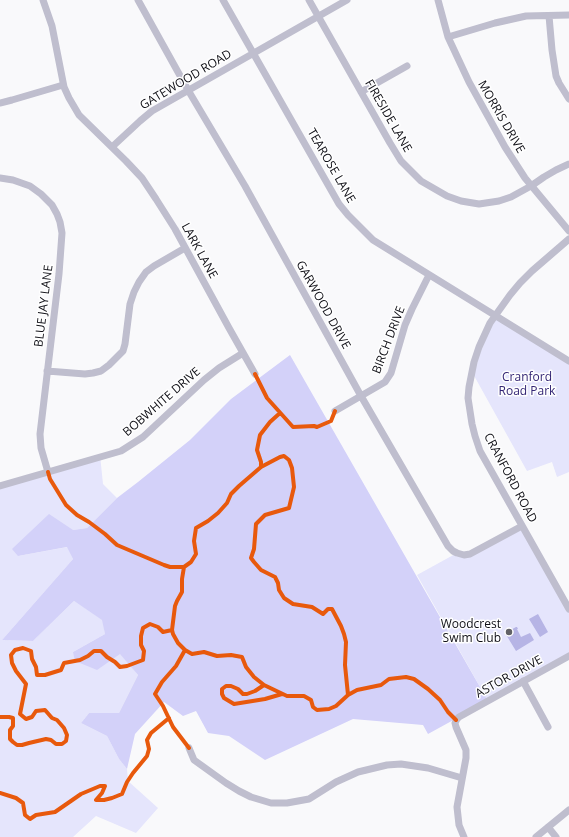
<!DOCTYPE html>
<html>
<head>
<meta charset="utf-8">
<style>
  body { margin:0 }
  canvas { display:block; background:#f9f9fb }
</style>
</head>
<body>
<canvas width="569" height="837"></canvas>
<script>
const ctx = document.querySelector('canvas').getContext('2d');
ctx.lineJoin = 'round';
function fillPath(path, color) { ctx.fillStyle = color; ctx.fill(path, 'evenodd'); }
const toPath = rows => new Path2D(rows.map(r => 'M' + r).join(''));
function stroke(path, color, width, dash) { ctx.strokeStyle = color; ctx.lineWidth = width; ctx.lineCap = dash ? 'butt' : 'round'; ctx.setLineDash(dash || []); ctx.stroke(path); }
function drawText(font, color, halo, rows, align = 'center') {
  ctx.font = font + ' "Open Sans",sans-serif'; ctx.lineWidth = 3; ctx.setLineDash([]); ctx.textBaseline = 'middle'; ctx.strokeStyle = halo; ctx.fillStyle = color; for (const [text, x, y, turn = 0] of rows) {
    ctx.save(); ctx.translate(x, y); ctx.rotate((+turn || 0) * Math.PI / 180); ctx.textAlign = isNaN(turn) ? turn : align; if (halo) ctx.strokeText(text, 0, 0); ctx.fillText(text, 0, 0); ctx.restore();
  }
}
const green = toPath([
  [496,315,569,361,569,472,557,477,552,462,527,471,472,372],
  [100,455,103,484,117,498,87,528,73,530,18,556,68,547,73,559,2,640,33,641,74,601,103,620,105,634,73,652,120,653,138,675,119,713,89,713,81,723,107,736,119,759,127,769,128,781,158,808,136,833,96,816,73,837,0,837,0,484],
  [522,526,569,609,569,656,488,701,417,575,457,553,464,555]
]);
const forest = toPath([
  [290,355,488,701,428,734,423,725,353,719,265,760,229,736,208,733,196,711,183,716,164,702,135,734,127,769,119,759,107,736,81,723,89,713,119,713,138,675,120,654,97,670,75,661,73,652,105,634,102,620,74,601,33,641,2,640,73,559,67,547,18,556,12,549,49,514,73,530,87,528,117,498,138,482,190,440,231,399]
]);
const water = toPath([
  [538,614,548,632,540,637,529,619],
  [516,627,517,627,518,629,517,629,521,637,530,633,534,640,516,651,505,633]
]);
const minor = toPath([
  [43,0,52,26,64,87,69,98,79,115,126,161,142,178,156,199,175,229,229,328,255,374],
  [138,0,188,90,245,186,361,396,448,546,453,551,457,553,464,555,470,554,522,526],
  [223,0,339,204,348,215,373,240,569,361],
  [309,0,390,143,401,161,421,181,447,196,461,201,479,204,499,201,511,197,531,186,544,177,556,170,569,164],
  [438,0,448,37,469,82,505,147,525,178,569,231],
  [549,16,552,50,556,76,559,83,569,99],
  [448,37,495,23,526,16,569,15],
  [361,92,407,66],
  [0,103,12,100,63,85],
  [112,147,140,121,152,111,347,0],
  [0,178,13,180,30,186,41,194,52,205,57,214,60,222,62,233,59,274,40,434,41,448,48,472],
  [569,239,532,271,520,283,510,295,490,323,479,347,474,362,469,387,468,398,472,424,475,436,480,451,569,609],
  [47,371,85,374,93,373,101,371,109,365,123,351,125,344,130,304,134,292,139,282,146,272,154,266,185,248],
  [335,411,385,382,391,373,405,325,412,309,429,275],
  [0,486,121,451,143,437,204,380,219,368,243,353],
  [523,681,548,727],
  [189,748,194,760,226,783,239,791,251,797,271,803,287,803,309,799,336,782,358,772,387,765,401,764,428,768,462,778],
  [548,827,556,837],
  [464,837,459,825,457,807,466,758,466,750,456,727,455,723,457,719,459,717,569,656],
  [536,837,569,810]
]);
const cycleway = toPath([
  [255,374,267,398,293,427,314,426,317,427,331,421,335,411],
  [261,467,280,457,284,456,289,460,292,468,294,487,289,508,265,515,256,524,254,549,251,558,254,562,261,570,275,577,278,583,279,590,284,598,293,604,312,607,323,614,328,609,332,609,341,626,344,634,346,642,345,665,348,695],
  [48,472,50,479,66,505,77,515,89,522,105,534,117,545,164,565,170,567,184,567,191,562,196,554,194,541,196,528,208,521,218,513,227,503,231,494,239,486,261,467,261,462,257,450,260,435,270,422,280,413],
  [184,567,182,579,182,592,177,601,175,606,172,630,173,634,178,643,185,650,192,654,204,652,217,656,231,655,242,657,246,667,254,677,264,685,287,696,304,696,311,700,313,707,317,710,329,709,336,706,348,695,357,690,381,685,389,679,406,677,414,679,428,689,440,700,448,712,456,720],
  [185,650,176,666,162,682,155,694,163,706,173,727,189,748],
  [264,685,255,691,247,694,243,694,238,689,231,686,226,686,222,689,222,694,224,698,234,704,265,699,282,694],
  [0,717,9,717,13,718,13,726,10,730,10,739,13,742,17,745,22,745,29,743,46,739,51,740,56,744,62,744,66,741,67,735,64,728,57,720,52,718,45,710,36,711,32,717,26,719,20,714,26,684,16,671,12,663,11,655,15,650,23,648,31,651,32,659,36,667,37,675,45,675,61,670,64,663,80,660,88,656,94,651,101,651,107,657,115,662,120,667,127,666,143,660,144,651,141,645,141,636,143,628,150,624,158,627,163,632,172,630],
  [0,793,16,798,23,803,25,815,30,819,36,815,55,812,81,794,100,786,105,786,102,793,96,800,104,800,112,798,122,794,127,782,133,773,147,756,149,749,147,740,151,733,169,718]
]);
const markers = [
  [509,632,4,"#616166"]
];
const streetNames = [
  ["GATEWOOD ROAD",186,80,-31],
  ["FIRESIDE LANE",388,116,60],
  ["MORRIS DRIVE",501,117,60],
  ["TEAROSE LANE",331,166,60],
  ["LARK LANE",199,251,61],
  ["GARWOOD DRIVE",323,305,61],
  ["BLUE JAY LANE",44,306,-83],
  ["BIRCH DRIVE",389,340,-69],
  ["BOBWHITE DRIVE",162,402,-41],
  ["CRANFORD ROAD",510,478,62],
  ["ASTOR DRIVE",509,677,-29]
];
const parkNames = [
  ["Cranford",527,378],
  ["Road Park",527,392]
];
const poiNames = [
  ["Woodcrest",501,625],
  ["Swim Club",501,639]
];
fillPath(green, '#e5e5fc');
fillPath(forest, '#d3d1f9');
fillPath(water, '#b6b4e5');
stroke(minor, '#bfbece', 7);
stroke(cycleway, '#e8590c', 4);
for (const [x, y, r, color] of markers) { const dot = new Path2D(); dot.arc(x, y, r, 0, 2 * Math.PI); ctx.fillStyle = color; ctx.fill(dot); stroke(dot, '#fff', 1.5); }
drawText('12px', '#0f0f16', '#fff', streetNames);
drawText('12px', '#332574', '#fff', parkNames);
drawText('12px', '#0f0f16', '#fff', poiNames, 'right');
</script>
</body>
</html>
